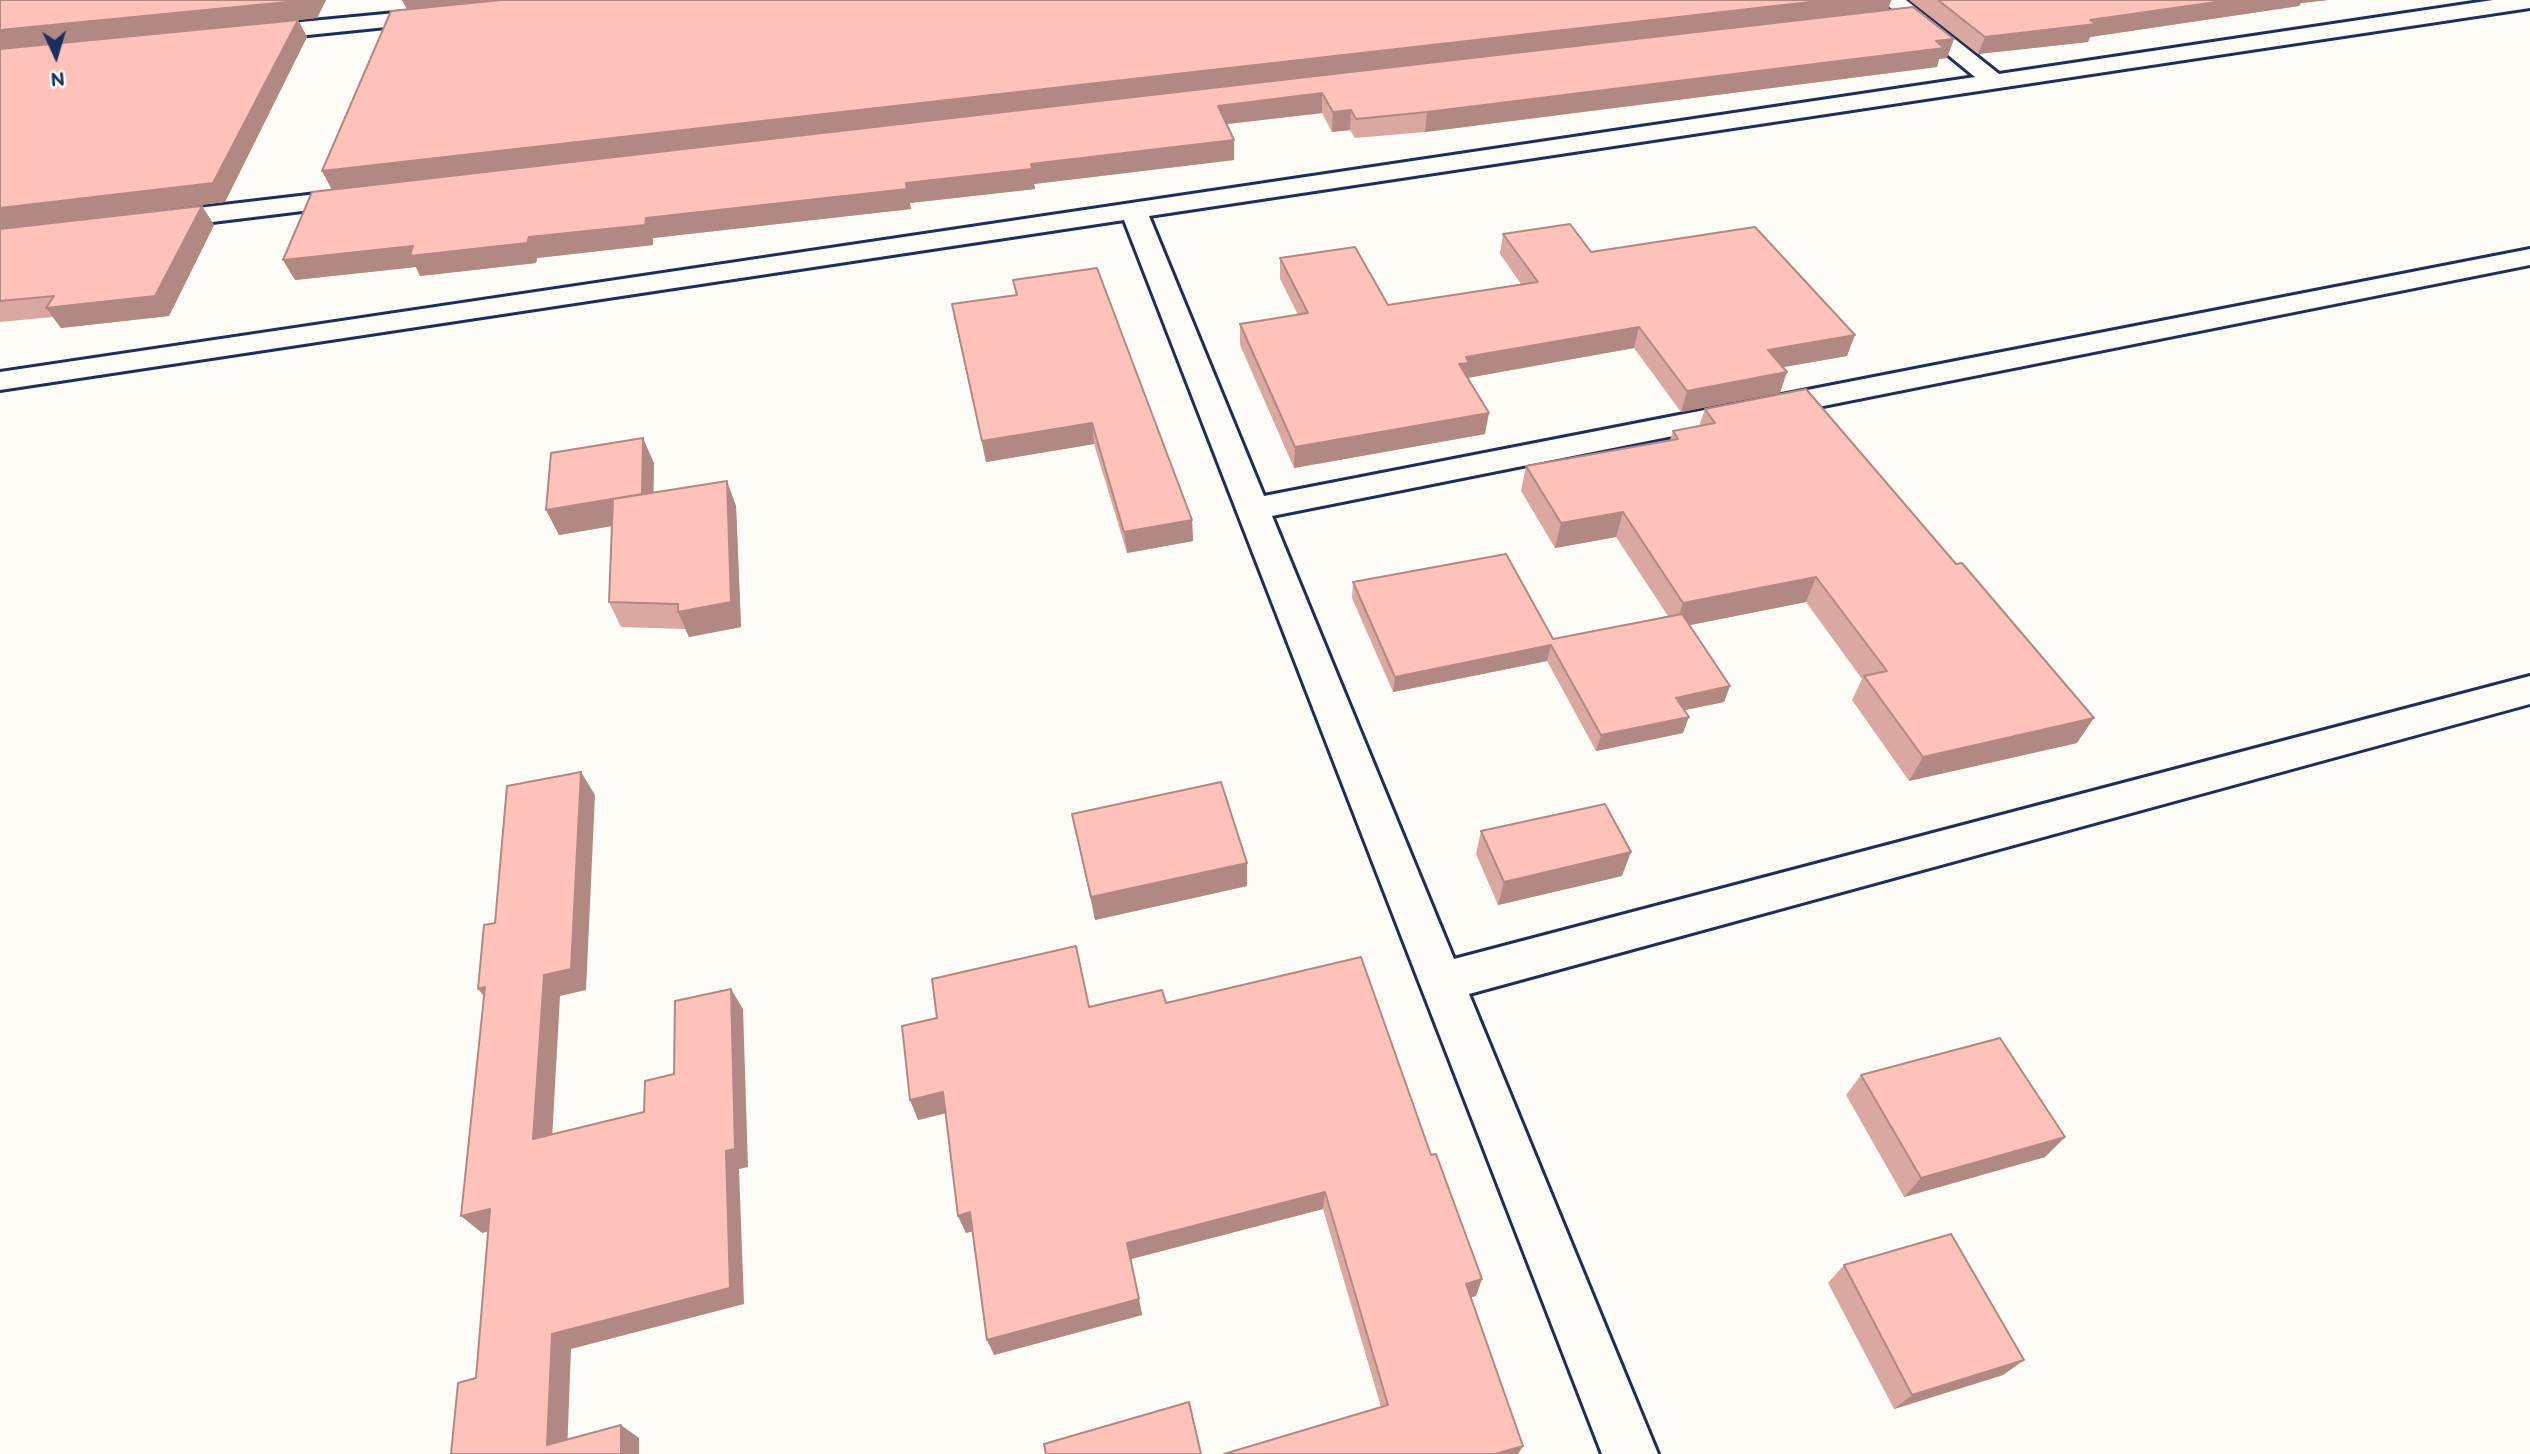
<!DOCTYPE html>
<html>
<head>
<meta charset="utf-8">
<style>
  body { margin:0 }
  #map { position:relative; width:2530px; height:1454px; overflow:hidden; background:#fdfcf7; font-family:"Balsamiq Sans",sans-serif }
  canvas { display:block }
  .north { position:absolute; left:21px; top:21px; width:70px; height:70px; -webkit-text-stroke:5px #fdfcf7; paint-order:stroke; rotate:176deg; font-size:19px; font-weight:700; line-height:28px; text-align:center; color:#1b2f5e }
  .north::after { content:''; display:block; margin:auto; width:24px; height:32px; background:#1b2f5e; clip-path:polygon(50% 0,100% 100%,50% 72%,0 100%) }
</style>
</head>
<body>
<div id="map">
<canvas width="2530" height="1454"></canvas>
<div class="north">N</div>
</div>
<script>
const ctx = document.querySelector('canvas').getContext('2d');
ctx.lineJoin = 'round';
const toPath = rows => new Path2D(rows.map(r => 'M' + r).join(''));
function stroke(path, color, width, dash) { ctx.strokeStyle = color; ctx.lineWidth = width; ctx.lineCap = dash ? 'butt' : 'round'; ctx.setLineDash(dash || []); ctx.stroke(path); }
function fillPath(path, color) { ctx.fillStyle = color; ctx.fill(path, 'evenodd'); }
const minor = toPath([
  [1881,0,1906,0,1999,74,2493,0,2530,0,2530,8,1149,216,1264,496,2530,249,2530,265,1272,516,1454,959,2530,676,2530,704,1469,994,1658,1454,1602,1454,1124,220,0,390,0,372,1975,77,1881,0],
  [437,9,445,11,448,16,445,21,249,41,238,34,249,27,437,9],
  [359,189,368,191,372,197,368,203,155,229,146,227,142,221,146,215,155,213,359,189]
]);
const wall = toPath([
  [0,0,326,0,317,18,298,20,307,37,225,202,55,223,202,206,214,225,169,316,61,328,53,317,0,322],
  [400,0,1891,0,1888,10,1947,58,1939,59,1937,67,1425,132,1355,138,1350,130,1332,132,1322,113,1227,124,1234,160,1034,184,1035,189,910,203,911,209,653,238,653,245,537,258,536,263,420,276,416,267,295,280,283,260,332,189,322,171,407,9,403,1],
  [1909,0,2328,0,2301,3,2299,6,2090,37,2088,42,1978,54],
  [1503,234,1591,252,1847,356,1783,367,1780,393,1681,412,1634,348,1467,378,1485,434,1294,468,1240,345,1240,324,1298,315,1280,279,1280,258,1388,305,1521,284,1500,254],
  [1013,280,1192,520,1193,541,1127,553,1094,444,986,462,956,325,1016,295],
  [1705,409,2077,743,1909,781,1852,700,1862,679,1806,602,1690,625,1730,686,1724,702,1684,710,1683,733,1596,751,1547,661,1393,692,1352,598,1353,582,1553,639,1668,616,1616,537,1555,548,1521,491,1526,466,1670,440,1673,431,1699,426],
  [654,463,653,493,736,506,741,627,689,637,685,629,621,627,609,602,612,526,559,535,546,510],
  [1072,814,1247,886,1095,920],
  [1481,831,1622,876,1498,905,1476,854],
  [1166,1003,1476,1296,1471,1297,1523,1446,1518,1454,1224,1454,1381,1407,1323,1209,1131,1259,1142,1315,994,1355,973,1231,966,1233,958,1216,945,1113,918,1120,1089,1007],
  [1861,1075,2065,1137,2045,1157,1904,1197,1846,1095],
  [1844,1265,2024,1360,2003,1375,1894,1409,1828,1283]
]);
const shadedWall = toPath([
  [308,0,326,0,317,18,298,20,307,37,225,202,0,229,0,30],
  [402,0,504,0,407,9],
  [1828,0,1891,0,1888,10,332,190,322,171],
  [2230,0,2328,0,2301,3,2299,6,2090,37,2088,42,1978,54,1985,37],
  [1954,39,1947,58,1939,59,1937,67,1425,132,1427,112],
  [1322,93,1322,113,1219,125,1218,106],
  [1351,110,1350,130,1332,132,1333,112],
  [1234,140,1234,160,1034,184,1035,189,910,203,911,209,653,238,653,245,537,258,536,263,420,276,416,267,295,280,283,260,413,246,529,237,646,218,906,183,1031,164],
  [202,206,214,225,169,316,61,328,46,308],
  [1639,327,1634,348,1467,378,1459,364,1466,357],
  [1855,335,1847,356,1761,371,1768,350],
  [1787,372,1780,393,1681,412,1687,391],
  [1489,413,1485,434,1294,468,1295,447],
  [1092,423,1094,444,986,462,982,441],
  [643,438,654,463,653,519,559,535,546,510],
  [727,481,736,506,741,627,689,637,678,612],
  [1623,512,1616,537,1555,548,1561,523],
  [1192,520,1193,541,1127,553,1124,532],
  [1816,577,1806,602,1675,628,1683,603],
  [1551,645,1547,661,1393,692,1395,677],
  [1730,686,1724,702,1671,713,1676,698],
  [1689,717,1683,733,1596,751,1601,735],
  [2094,718,2077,743,1909,781,1923,757],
  [581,772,595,795,586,990,560,996,551,1157,533,1139,544,975],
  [1631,852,1622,876,1498,905,1504,882],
  [1247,863,1247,886,1095,920,1091,897],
  [485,987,495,1009,478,989],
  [731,989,743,1009,748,1167,739,1169,744,1304,571,1349,567,1454,547,1445,552,1334,726,1151],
  [943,1092,951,1112,918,1120,910,1100],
  [2065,1137,2045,1157,1904,1197,1921,1178],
  [1325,1192,1323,1209,1131,1259,1142,1315,994,1355,987,1340,1127,1243],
  [490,1209,510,1226,482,1233,461,1216],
  [970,1212,978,1230,966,1233,958,1216],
  [1482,1279,1476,1296,1461,1300,1466,1284],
  [2024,1360,2003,1375,1894,1409,1912,1395],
  [621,1425,639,1438,639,1454,621,1454],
  [1523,1446,1518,1454,1495,1454]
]);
const building = toPath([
  [0,0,308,0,0,30,0,0],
  [501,0,1828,0,322,171,391,11,501,0],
  [1938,0,2230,0,2090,20,2096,24,1985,37,1938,0],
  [1913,7,1954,39,1936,41,1944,48,1427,112,1356,119,1351,110,1333,112,1322,93,1218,106,1234,140,1031,164,1032,169,906,183,907,189,646,218,645,225,529,237,527,243,410,256,413,246,283,260,312,192,1913,7],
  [298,20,213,183,0,208,0,49,298,20],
  [202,206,155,296,46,308,54,296,0,301,0,229,202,206],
  [1570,224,1591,252,1755,227,1855,335,1768,350,1787,372,1687,391,1639,327,1466,357,1469,363,1459,364,1489,413,1295,447,1240,324,1308,313,1280,258,1355,247,1388,305,1538,282,1503,234,1570,224],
  [1097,268,1192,520,1124,532,1092,423,982,441,952,304,1017,295,1013,280,1097,268],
  [1806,389,1956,564,1962,563,2094,718,1923,757,1864,676,1887,671,1816,577,1683,603,1623,512,1561,523,1526,466,1678,439,1673,431,1715,423,1705,409,1806,389],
  [643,438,642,494,546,510,551,453,643,438],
  [727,481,731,602,678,612,678,604,609,602,613,499,727,481],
  [1506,554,1553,639,1682,614,1730,686,1676,698,1689,717,1601,735,1551,645,1395,677,1353,582,1506,554],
  [581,772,571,969,544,975,533,1139,644,1112,645,1081,674,1074,675,1001,731,989,735,1149,726,1151,730,1288,552,1334,547,1445,621,1425,621,1454,451,1454,458,1383,476,1378,490,1209,461,1216,485,987,478,989,484,925,495,923,507,786,581,772],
  [1221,782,1247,863,1091,897,1072,814,1221,782],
  [1605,804,1631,852,1504,882,1481,831,1605,804],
  [1076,946,1089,1007,1162,990,1166,1003,1361,957,1431,1155,1436,1154,1482,1279,1466,1284,1523,1446,1495,1454,1224,1454,1388,1405,1325,1192,1127,1243,1139,1299,987,1340,970,1212,958,1216,943,1092,910,1100,902,1026,937,1018,932,979,1076,946],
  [2000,1038,2065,1137,1921,1178,1861,1075,2000,1038],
  [1951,1234,2024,1360,1912,1395,1844,1265,1951,1234],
  [1189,1402,1201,1454,1046,1454,1044,1444,1189,1402]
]);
stroke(minor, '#1b2f5e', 6);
fillPath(minor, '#fdfcf7');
fillPath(wall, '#daa7a1');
fillPath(shadedWall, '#b28883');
fillPath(building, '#fec2bb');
stroke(building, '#b28883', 2);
</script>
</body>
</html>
